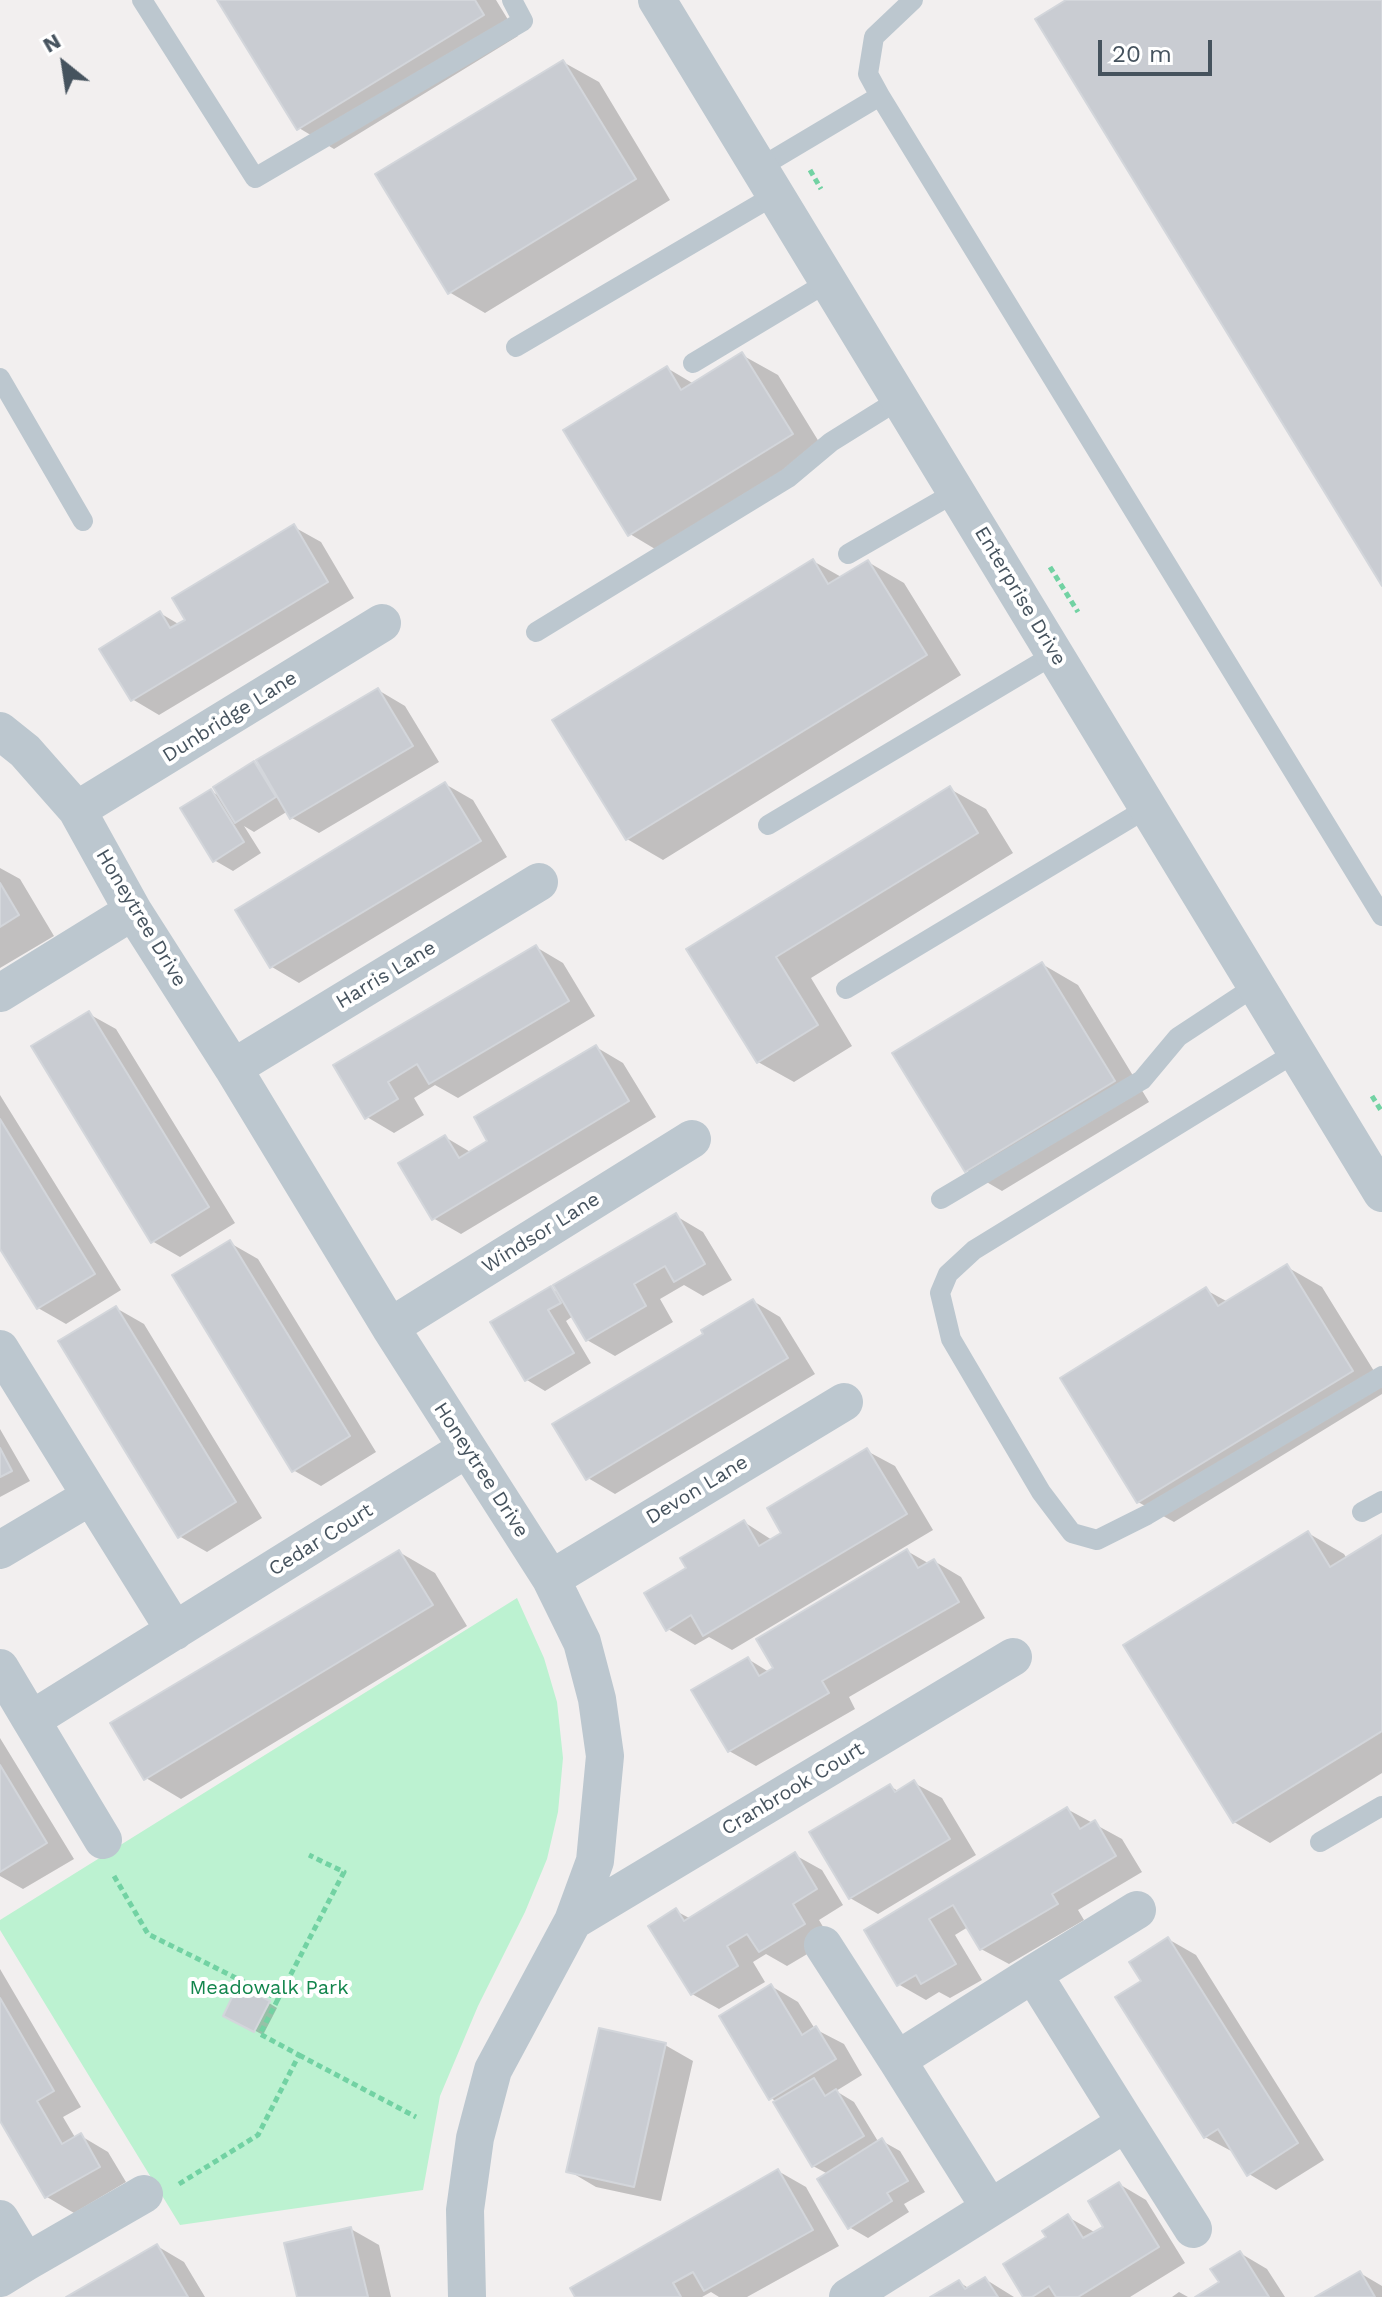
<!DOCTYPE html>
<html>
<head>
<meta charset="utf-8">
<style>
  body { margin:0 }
  #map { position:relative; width:1382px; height:2297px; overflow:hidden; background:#f2efef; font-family:"Work Sans",sans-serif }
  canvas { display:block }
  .north { position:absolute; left:24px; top:24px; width:80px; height:80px; -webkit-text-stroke:6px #fff; paint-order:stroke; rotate:330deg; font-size:22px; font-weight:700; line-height:32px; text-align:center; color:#46535e }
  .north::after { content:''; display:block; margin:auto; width:28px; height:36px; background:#46535e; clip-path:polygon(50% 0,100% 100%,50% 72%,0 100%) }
  .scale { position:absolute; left:1098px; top:40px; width:114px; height:36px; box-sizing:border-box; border:4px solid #46535e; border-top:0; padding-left:10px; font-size:24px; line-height:28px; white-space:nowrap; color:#46535e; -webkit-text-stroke:6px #fff; paint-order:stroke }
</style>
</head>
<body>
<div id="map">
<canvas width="1382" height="2297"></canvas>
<div class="north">N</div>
<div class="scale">20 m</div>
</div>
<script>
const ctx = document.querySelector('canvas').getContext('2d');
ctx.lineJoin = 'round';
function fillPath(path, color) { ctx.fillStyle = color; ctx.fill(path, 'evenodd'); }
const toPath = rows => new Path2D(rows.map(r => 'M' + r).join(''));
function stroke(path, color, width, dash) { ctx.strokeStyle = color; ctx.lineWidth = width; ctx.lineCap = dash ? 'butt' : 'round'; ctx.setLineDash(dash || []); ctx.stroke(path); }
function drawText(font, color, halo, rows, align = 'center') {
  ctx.font = font + ' "Work Sans",sans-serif'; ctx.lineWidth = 8; ctx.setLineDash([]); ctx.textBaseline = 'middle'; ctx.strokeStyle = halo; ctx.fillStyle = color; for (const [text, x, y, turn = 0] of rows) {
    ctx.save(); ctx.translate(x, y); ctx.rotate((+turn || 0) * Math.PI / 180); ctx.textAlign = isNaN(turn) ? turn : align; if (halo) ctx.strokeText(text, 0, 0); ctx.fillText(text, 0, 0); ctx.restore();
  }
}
const green = toPath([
  [517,1598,544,1658,557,1702,563,1758,558,1812,547,1859,525,1912,478,2006,440,2096,423,2190,180,2225,0,1930,0,1920]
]);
const shadow = toPath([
  [220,0,496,0,518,36,334,149,299,128],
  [563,62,599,82,670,200,485,313,449,292],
  [742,355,778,375,827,455,665,555,630,534,667,368,694,384],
  [294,527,321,542,354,598,159,715,132,699,160,613,180,625],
  [813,561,843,578,868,562,904,583,961,675,663,860,627,839],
  [378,690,405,706,439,762,319,833,292,818,288,811,254,832,244,826,261,853,233,871,214,860,211,791,221,797,254,764,263,769],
  [445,784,473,800,507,857,299,983,272,967],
  [950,789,986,809,1013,853,811,978,852,1046,794,1082,758,1062,689,949],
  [0,868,20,879,54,936,0,968],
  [536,947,563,963,595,1016,458,1098,435,1085,414,1098,424,1115,394,1133,367,1117,336,1065],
  [1042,964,1078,985,1149,1102,1002,1191,966,1170],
  [89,1014,116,1029,235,1223,180,1257,152,1241],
  [596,1047,623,1063,656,1117,461,1234,433,1218,445,1137,472,1153,490,1142],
  [0,1095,121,1290,66,1324,38,1308,0,1245],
  [676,1216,703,1232,732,1280,703,1296,684,1285,660,1299,673,1322,615,1356,587,1340,573,1316,566,1321,591,1363,545,1391,527,1380,551,1289,561,1294],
  [230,1243,258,1259,376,1452,321,1486,293,1470],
  [1287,1267,1322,1287,1382,1384,1382,1394,1174,1522,1138,1502,1206,1290,1228,1302],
  [753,1301,780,1317,815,1374,615,1494,588,1478,706,1335],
  [116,1308,144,1324,262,1518,207,1552,179,1536],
  [0,1429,30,1481,0,1497],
  [867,1451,895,1466,933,1530,732,1650,709,1637,695,1645,668,1629,689,1568,744,1522,772,1540,784,1533],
  [1308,1533,1344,1554,1347,1559,1382,1537,1382,1773,1270,1843,1234,1822],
  [907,1551,928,1563,934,1561,961,1577,985,1618,849,1697,855,1709,756,1766,729,1751,748,1659,769,1672],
  [399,1552,435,1573,467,1626,181,1799,146,1778],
  [0,1738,74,1859,23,1889,0,1876],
  [914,1783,942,1798,976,1855,878,1914,850,1898,890,1786,898,1791],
  [1067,1809,1122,1839,1142,1872,1078,1910,1084,1920,1009,1964,981,1949,968,1927,955,1935,982,1980,950,1998,939,1992,926,2000,898,1984,866,1930],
  [795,1855,822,1870,843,1905,819,1920,831,1940,787,1966,766,1954,753,1962,765,1982,719,2009,692,1994,676,1911,691,1919],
  [1168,1939,1196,1955,1324,2160,1276,2190,1249,2174,1233,2152,1205,2137,1144,1981],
  [0,1969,81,2107,63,2117,76,2139,81,2136,108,2152,126,2182,74,2213,47,2197,0,2117],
  [771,1986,798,2002,815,2029,844,2044,862,2075,836,2091,854,2102,879,2143,882,2141,900,2151,925,2192,904,2204,909,2212,868,2238,849,2227,828,2174,813,2166,777,2102,771,2098],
  [269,2003,277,2008,263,2035,226,2015],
  [665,2045,693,2061,661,2201,596,2187,569,2171],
  [778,2171,806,2187,839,2246,747,2297,719,2297,711,2292,702,2297,577,2297],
  [1119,2184,1146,2200,1185,2263,1130,2297,1026,2297,1049,2238,1068,2217,1096,2233,1106,2227],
  [351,2229,379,2245,391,2297,299,2297],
  [157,2246,184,2262,205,2297,70,2297],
  [1240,2253,1267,2269,1285,2297,1198,2297,1221,2283],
  [1360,2273,1382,2286,1382,2297,1319,2297],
  [985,2279,1014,2297,934,2297,959,2282,970,2289],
  [1179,2292,1188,2297,1172,2297]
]);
const building = toPath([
  [217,0,475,0,484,15,297,130,217,0],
  [1066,0,1382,0,1382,586,1035,19,1066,0],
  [563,60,636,179,448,294,375,174,563,60],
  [742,352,793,434,628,536,563,430,667,366,681,390,742,352],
  [294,524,328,582,131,701,99,649,160,611,170,628,185,620,172,598,294,524],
  [813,559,828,584,868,560,927,655,626,840,552,720,813,559],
  [378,688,413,746,290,819,256,760,378,688],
  [254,761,276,797,235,823,213,787,254,761],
  [445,782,481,841,270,968,235,910,445,782],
  [950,786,978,833,776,957,818,1025,757,1063,686,949,950,786],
  [211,789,244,842,213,862,180,808,211,789],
  [0,883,19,915,0,927,0,883],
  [536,945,569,1001,429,1084,417,1064,388,1082,398,1099,365,1119,333,1065,536,945],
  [1042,962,1115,1081,965,1172,892,1053,1042,962],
  [89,1011,209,1207,151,1243,31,1046,89,1011],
  [596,1045,629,1101,432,1220,398,1163,445,1135,459,1158,487,1141,474,1117,596,1045],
  [0,1119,95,1274,37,1309,0,1249,0,1119],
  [676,1213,705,1264,674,1282,665,1266,634,1284,646,1306,586,1341,553,1285,676,1213],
  [230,1240,350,1436,292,1472,172,1275,230,1240],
  [1287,1264,1353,1371,1137,1503,1060,1378,1206,1287,1218,1306,1287,1264],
  [551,1286,561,1303,548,1310,574,1353,525,1381,490,1322,551,1286],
  [753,1299,788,1358,586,1480,552,1424,703,1334,701,1330,753,1299],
  [116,1306,236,1502,178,1538,58,1341,116,1306],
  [0,1448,12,1471,0,1477,0,1448],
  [867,1448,907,1514,703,1636,691,1615,666,1631,644,1593,686,1568,680,1558,744,1520,759,1546,781,1533,767,1508,867,1448],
  [1308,1531,1330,1567,1382,1535,1382,1731,1233,1823,1123,1645,1308,1531],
  [907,1549,918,1568,934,1559,959,1602,822,1681,829,1693,728,1752,691,1690,748,1657,759,1676,773,1668,756,1639,907,1549],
  [399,1550,433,1605,144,1780,110,1723,399,1550],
  [0,1765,47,1843,0,1872,0,1765],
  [914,1780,950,1839,849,1899,809,1832,890,1784,895,1792,914,1780],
  [1067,1807,1080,1829,1095,1820,1116,1856,1052,1894,1058,1904,980,1950,953,1905,929,1919,956,1964,921,1984,916,1975,897,1986,864,1930,1067,1807],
  [795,1852,817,1889,793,1904,805,1924,759,1952,747,1934,727,1946,738,1966,691,1995,648,1926,676,1908,684,1921,795,1852],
  [1168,1937,1298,2143,1247,2176,1218,2129,1204,2138,1115,1997,1141,1981,1129,1962,1168,1937],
  [771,1984,802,2035,816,2026,836,2059,769,2100,719,2016,771,1984],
  [238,1985,270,2001,254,2032,223,2016,238,1985],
  [0,1998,54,2091,37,2101,62,2144,81,2133,100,2167,45,2198,0,2121,0,1998],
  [599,2028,666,2043,634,2187,566,2172,599,2028],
  [814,2078,825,2096,836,2089,864,2136,812,2167,773,2102,814,2078],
  [882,2138,908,2181,887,2193,892,2201,848,2229,817,2179,882,2138],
  [778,2169,813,2230,704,2291,693,2272,673,2283,681,2297,575,2297,570,2288,778,2169],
  [1119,2182,1159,2247,1078,2297,1056,2297,1049,2286,1032,2297,1023,2297,1003,2264,1046,2237,1042,2231,1068,2214,1083,2238,1103,2227,1088,2201,1119,2182],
  [351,2227,368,2297,297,2297,284,2243,351,2227],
  [157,2244,188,2297,66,2297,157,2244],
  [1240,2251,1269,2297,1195,2297,1219,2282,1210,2269,1240,2251],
  [1360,2271,1375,2297,1315,2297,1360,2271],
  [985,2277,998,2297,930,2297,959,2280,965,2289,985,2277]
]);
const path = toPath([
  [810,170,821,189],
  [1050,567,1078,612],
  [1372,1096,1382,1112],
  [114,1876,148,1934,278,1999,344,1872,309,1855],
  [299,2055,416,2117],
  [179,2184,258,2135,299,2055,260,2034,278,1999]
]);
const service = toPath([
  [142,0,255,178,523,21,512,0],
  [880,96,1382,916],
  [759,168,880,96,868,74,874,37,913,0],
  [516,347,775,195],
  [693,363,828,282],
  [0,378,83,521],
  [848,554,956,492],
  [536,632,788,478,831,442,900,399],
  [768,825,1055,654],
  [846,989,1149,807],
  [1298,1051,974,1250,948,1274,940,1293,951,1339,1041,1492,1072,1533,1097,1540,1147,1515,1382,1376],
  [941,1199,1142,1080,1178,1037,1257,985],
  [1362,1512,1382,1501],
  [1320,1842,1382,1806]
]);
const minor = toPath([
  [657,0,1382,1193],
  [0,731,25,751,77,810,133,911,233,1068,390,1327,551,1579,582,1642,597,1699,605,1756,595,1861,573,1921,493,2070,475,2138,465,2210,467,2297],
  [77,810,382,623],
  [0,993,133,911],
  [233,1068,539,882],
  [390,1327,692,1139],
  [0,1349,91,1496],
  [0,1550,91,1496,175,1631],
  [551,1579,844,1402],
  [0,1668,31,1720,466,1449],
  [31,1720,103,1840],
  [573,1921,1013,1657],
  [823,1945,897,2060],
  [1033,1974,1137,1910],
  [1126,2123,1193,2229],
  [0,2219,26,2262,0,2278],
  [26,2262,144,2194],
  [848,2297,1126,2123,1033,1974,897,2060,990,2208]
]);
const streetNames = [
  ["Enterprise Drive",1020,596,59],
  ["Dunbridge Lane",230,717,-32],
  ["Honeytree Drive",141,918,59],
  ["Harris Lane",386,975,-31],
  ["Windsor Lane",541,1233,-32],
  ["Honeytree Drive",481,1470,57],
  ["Devon Lane",697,1490,-31],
  ["Cedar Court",321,1540,-32],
  ["Cranbrook Court",793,1789,-31]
];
const parkNames = [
  ["Meadowalk Park",269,1988]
];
fillPath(green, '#bcf2d1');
fillPath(shadow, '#0003');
fillPath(building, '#c9ccd2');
stroke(building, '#d3d6db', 2);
stroke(path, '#72d2a3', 5, [6, 4]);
stroke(service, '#bcc7cf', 20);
stroke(minor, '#bcc7cf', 38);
drawText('20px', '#46535e', '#fff', streetNames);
drawText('20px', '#12854c', '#fff', parkNames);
</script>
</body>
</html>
